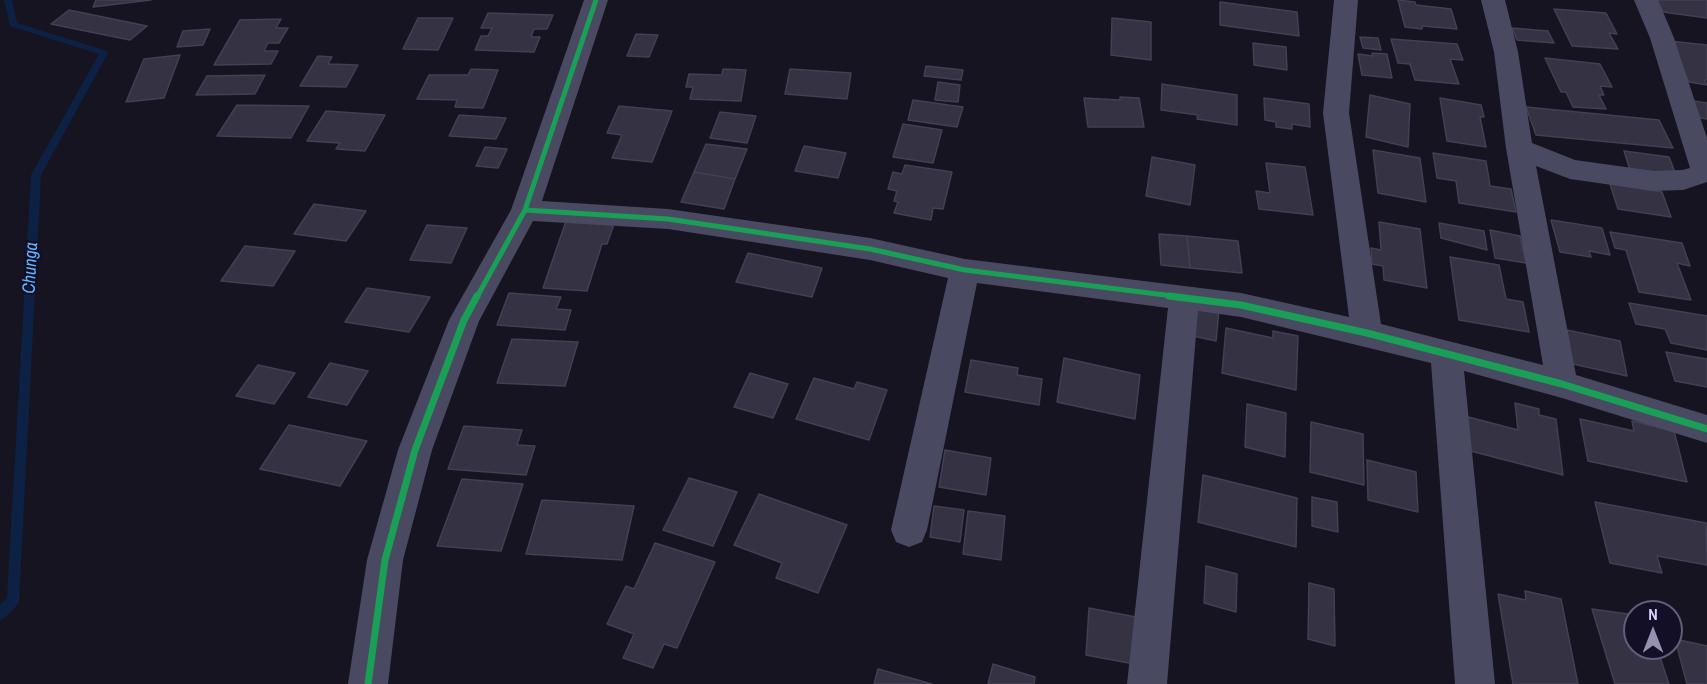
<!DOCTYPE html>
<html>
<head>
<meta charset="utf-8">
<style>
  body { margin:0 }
  #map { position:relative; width:1707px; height:684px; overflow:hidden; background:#161421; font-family:"Archivo Narrow",sans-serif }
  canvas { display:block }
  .north { position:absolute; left:1623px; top:600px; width:60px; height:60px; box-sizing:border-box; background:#130f26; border:2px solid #625e7d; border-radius:50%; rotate:0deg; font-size:16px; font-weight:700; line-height:24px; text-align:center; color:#d9d4ff }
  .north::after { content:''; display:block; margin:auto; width:21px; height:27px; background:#9591b1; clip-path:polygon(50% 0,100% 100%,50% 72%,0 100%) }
</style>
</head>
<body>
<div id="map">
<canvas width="1707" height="684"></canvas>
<div class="north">N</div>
</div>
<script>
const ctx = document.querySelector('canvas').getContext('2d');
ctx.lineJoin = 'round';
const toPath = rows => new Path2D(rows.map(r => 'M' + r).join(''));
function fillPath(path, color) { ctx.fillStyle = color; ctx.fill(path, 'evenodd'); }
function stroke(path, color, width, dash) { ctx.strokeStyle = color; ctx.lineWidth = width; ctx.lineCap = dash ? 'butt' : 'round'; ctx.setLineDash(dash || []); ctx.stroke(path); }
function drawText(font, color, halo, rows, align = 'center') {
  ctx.font = font + ' "Archivo Narrow",sans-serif'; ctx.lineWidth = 4.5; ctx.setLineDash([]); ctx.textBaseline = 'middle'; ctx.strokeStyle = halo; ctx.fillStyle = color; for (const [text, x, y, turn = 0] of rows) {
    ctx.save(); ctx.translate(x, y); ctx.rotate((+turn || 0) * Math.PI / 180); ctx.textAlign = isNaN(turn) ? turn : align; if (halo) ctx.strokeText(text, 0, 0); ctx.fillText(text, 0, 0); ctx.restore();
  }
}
const stream = toPath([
  [4,0,12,0,17,23,107,51,108,53,41,175,19,601,17,605,4,618,0,620,0,605,7,598,31,175,99,54,10,26,4,0]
]);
const building = toPath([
  [96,0,151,0,93,7,96,0],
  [1398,0,1415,2,1416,5,1451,9,1457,29,1422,26,1422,29,1405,27,1398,0],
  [1657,0,1707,0,1707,18,1663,12,1657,0],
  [1220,2,1297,12,1299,36,1220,25,1220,2],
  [1554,9,1606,13,1617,34,1609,33,1618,49,1572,46,1554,9],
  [69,10,147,26,130,40,51,24,69,10],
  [488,13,553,15,547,29,534,29,531,37,540,37,534,52,475,50,481,36,488,36,492,28,481,28,488,13],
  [418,18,453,18,438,50,403,49,418,18],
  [1112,18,1151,22,1151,60,1111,55,1112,18],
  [281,19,276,28,288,28,279,43,268,43,264,51,278,51,271,64,214,65,240,20,281,19],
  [1512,28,1548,31,1554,43,1517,40,1512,28],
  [210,29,203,45,177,47,183,31,210,29],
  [636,34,658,35,649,57,627,56,636,34],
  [1360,37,1378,38,1381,50,1363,48,1360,37],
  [1391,39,1457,44,1463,60,1450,59,1459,84,1415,80,1410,64,1398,63,1391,39],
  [1669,41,1707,45,1707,80,1704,80,1707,85,1689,82,1669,41],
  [1253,43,1286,47,1287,70,1254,65,1253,43],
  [1372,53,1387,54,1392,78,1362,75,1358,54,1373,56,1372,53],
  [180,55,164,98,126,102,144,59,180,55],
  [318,56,332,57,328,64,358,65,346,87,300,86,318,56],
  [1545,58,1600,64,1612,87,1600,86,1604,95,1599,95,1606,109,1573,107,1566,92,1561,92,1545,58],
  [926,66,963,70,961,80,924,76,926,66],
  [471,69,498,70,483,108,455,107,457,100,417,99,429,75,468,75,471,69],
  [723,69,746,70,741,101,690,99,693,87,686,87,689,74,722,75,723,69],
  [790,69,851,73,847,99,785,94,790,69],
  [265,75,255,94,196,95,207,76,265,75],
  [938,82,960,85,958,102,935,100,938,82],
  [1162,84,1237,95,1237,125,1197,119,1198,115,1161,110,1162,84],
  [1370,95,1410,104,1408,147,1366,137,1370,95],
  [1120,97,1139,98,1144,127,1088,127,1084,98,1120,100,1120,97],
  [1264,98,1309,104,1310,127,1292,124,1292,129,1276,127,1276,122,1265,120,1264,98],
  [1440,98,1481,105,1484,117,1480,117,1486,147,1447,141,1440,98],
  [913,100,963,107,957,127,908,120,913,100],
  [1688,100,1707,103,1707,119,1695,117,1688,100],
  [237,105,309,106,291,138,217,136,237,105],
  [619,106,672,111,652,162,612,158,622,135,607,133,619,106],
  [1526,107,1659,120,1673,148,1536,135,1526,107],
  [326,111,385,115,365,151,336,149,340,143,307,141,326,111],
  [720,112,756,116,747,143,710,138,720,112],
  [459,115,506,118,496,139,449,136,459,115],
  [903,124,942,130,933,163,893,157,903,124],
  [706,144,747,149,735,179,694,172,706,144],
  [804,146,846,153,838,178,795,171,804,146],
  [485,147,507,149,498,168,476,166,485,147],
  [1373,150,1420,158,1426,202,1378,193,1373,150],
  [1624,151,1669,157,1678,180,1631,173,1624,151],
  [1433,153,1486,161,1490,186,1511,189,1516,212,1459,203,1456,181,1437,178,1433,153],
  [1152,157,1195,165,1190,205,1146,196,1152,157],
  [1266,163,1305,167,1313,215,1259,209,1256,191,1270,193,1266,163],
  [905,165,952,172,943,209,933,208,931,220,894,213,898,202,894,201,897,191,888,189,893,172,902,174,905,165],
  [694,172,735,179,724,209,681,202,694,172],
  [1610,184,1662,192,1671,217,1618,209,1610,184],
  [314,204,366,211,346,241,294,234,314,204],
  [1551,220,1602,228,1610,255,1589,251,1591,257,1560,252,1551,220],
  [566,221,614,224,607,244,602,244,587,291,543,288,566,221],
  [1379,222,1420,229,1427,288,1384,280,1383,266,1372,264,1371,248,1381,250,1379,222],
  [1439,223,1484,231,1487,250,1441,238,1439,223],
  [427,225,467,228,451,263,410,260,427,225],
  [1490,230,1520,236,1526,263,1495,258,1490,230],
  [1610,232,1682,243,1690,266,1677,263,1691,300,1639,292,1626,250,1615,248,1610,232],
  [1159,234,1187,236,1190,268,1161,265,1159,234],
  [1187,236,1238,241,1242,273,1190,268,1187,236],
  [245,246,295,251,273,286,221,281,245,246],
  [748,253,822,268,812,297,736,282,748,253],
  [1450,257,1499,265,1506,299,1523,302,1529,332,1459,320,1450,257],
  [367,288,430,297,409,332,345,322,367,288],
  [509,293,561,297,556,309,571,310,565,330,497,325,509,293],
  [1187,302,1219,310,1216,341,1184,334,1187,302],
  [1629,303,1707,316,1707,350,1671,343,1665,329,1636,324,1629,303],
  [1226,328,1273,338,1273,331,1298,336,1296,390,1222,373,1226,328],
  [1567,330,1620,341,1627,376,1573,364,1567,330],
  [512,339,578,342,565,386,497,383,512,339],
  [1666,352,1707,359,1707,387,1675,381,1666,352],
  [1064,358,1140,375,1135,419,1057,402,1064,358],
  [971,360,1018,368,1017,375,1042,379,1039,405,965,392,971,360],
  [330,363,368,371,347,405,308,397,330,363],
  [258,365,295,373,274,404,236,396,258,365],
  [750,373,788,384,773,418,734,407,750,373],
  [814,378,854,389,857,382,887,390,869,440,796,419,814,378],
  [1515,403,1539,409,1539,415,1556,419,1563,475,1459,448,1457,414,1518,430,1515,403],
  [1247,404,1286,413,1285,457,1245,447,1247,404],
  [1580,419,1634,431,1632,421,1674,431,1687,482,1588,461,1580,419],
  [1311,422,1363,434,1364,485,1310,472,1311,422],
  [289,425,367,441,340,486,260,469,289,425],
  [464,426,522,430,517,445,535,446,526,475,448,469,464,426],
  [945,450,991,458,986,495,939,487,945,450],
  [1367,460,1416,472,1418,512,1368,500,1367,460],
  [1203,475,1297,498,1296,547,1198,522,1203,475],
  [689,478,737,492,713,546,663,530,689,478],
  [462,479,523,484,501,551,437,546,462,479],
  [759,494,847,525,818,593,776,578,782,563,734,545,759,494],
  [1312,497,1337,502,1338,532,1312,526,1312,497],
  [542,500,634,506,622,560,526,554,542,500],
  [1595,502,1706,523,1707,565,1657,556,1662,573,1610,563,1595,502],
  [934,506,964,510,960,542,930,537,934,506],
  [968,511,1005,516,1001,560,963,554,968,511],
  [655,543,715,562,677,648,664,644,653,668,623,658,634,634,607,624,626,586,634,589,655,543],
  [1206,566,1237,574,1236,612,1204,603,1206,566],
  [1309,583,1334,589,1335,646,1308,639,1309,583],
  [1525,591,1561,599,1578,684,1513,684,1498,594,1526,600,1525,591],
  [1089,608,1136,617,1134,664,1086,655,1089,608],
  [1592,609,1635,615,1635,648,1657,648,1669,684,1615,684,1592,609],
  [1675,639,1707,646,1707,684,1687,684,1675,639],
  [993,664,1035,677,1034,684,988,684,993,664],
  [878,669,932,684,874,684,878,669]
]);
const minor = toPath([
  [584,0,608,0,542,201,668,209,870,238,965,259,1241,293,1349,317,1323,113,1334,0,1358,0,1349,113,1381,324,1543,365,1506,148,1494,52,1481,0,1505,0,1518,52,1532,143,1575,160,1654,171,1682,170,1690,168,1650,38,1634,0,1658,0,1674,38,1707,138,1707,182,1683,190,1654,191,1570,179,1536,166,1576,375,1707,415,1707,443,1562,398,1464,371,1495,684,1455,684,1431,363,1241,317,1198,311,1167,684,1127,684,1168,308,977,283,927,530,922,542,909,547,896,542,891,530,948,278,870,260,668,229,533,221,479,321,432,450,403,560,388,684,348,684,367,560,398,450,449,320,511,210,584,0]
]);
const cyclewayFar1 = toPath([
  [525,210,668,219,870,249,965,270,1181,297],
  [477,297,525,210,596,0]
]);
const cycleway = toPath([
  [1169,296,1241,305,1367,333,1562,384,1707,429],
  [368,684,385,560,415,450,464,320,477,296]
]);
const waterNames = [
  ["Chunga",31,268,-87]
];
fillPath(stream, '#0d2144');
fillPath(building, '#343243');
stroke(building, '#433f54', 1.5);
fillPath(minor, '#4a4962');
stroke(cyclewayFar1, '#1a9f57', 5);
stroke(cycleway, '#1a9f57', 7);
drawText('italic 18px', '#62b6ff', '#130f26', waterNames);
</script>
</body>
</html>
